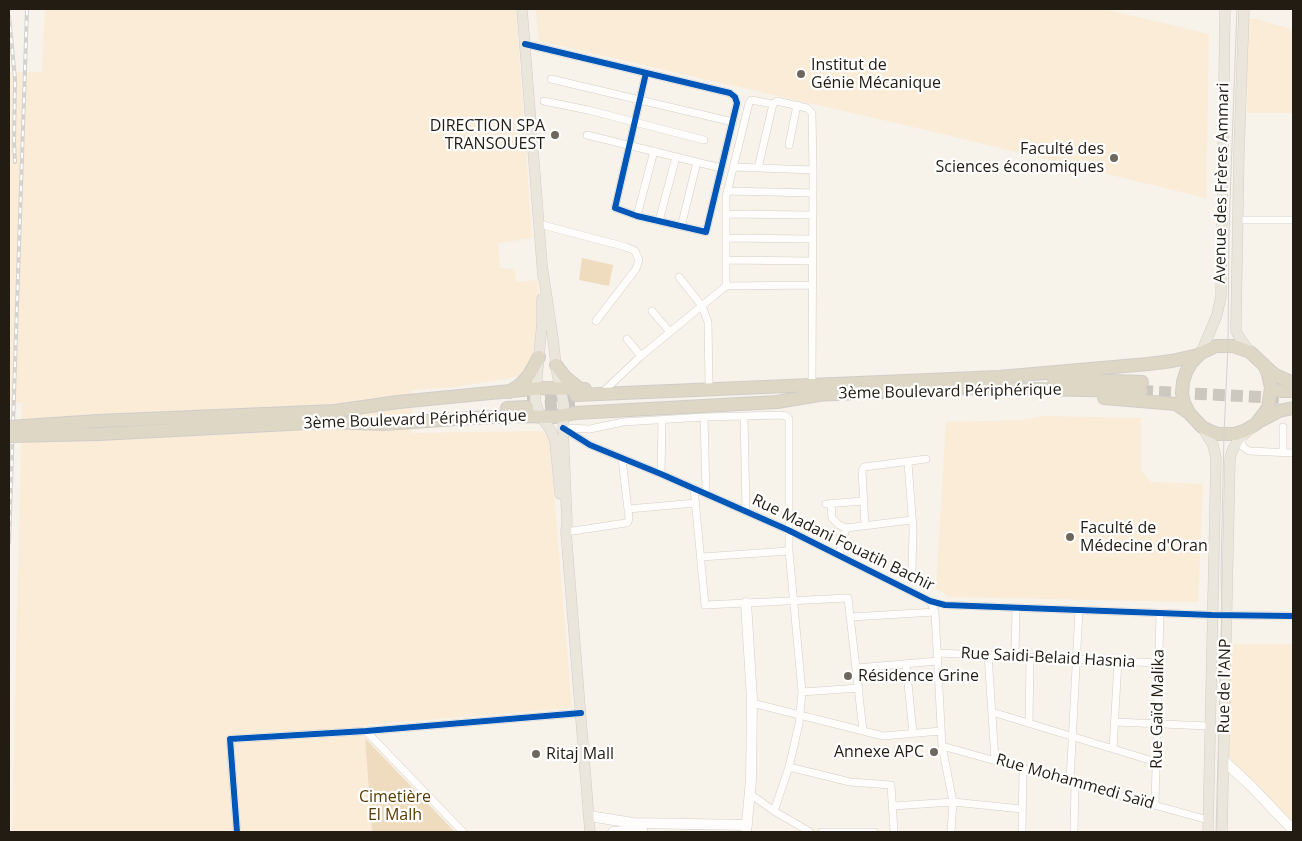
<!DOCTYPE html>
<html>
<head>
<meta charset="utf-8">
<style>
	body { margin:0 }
	#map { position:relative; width:1302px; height:841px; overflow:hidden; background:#f7f2ea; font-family:"Open Sans",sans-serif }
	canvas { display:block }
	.frame { position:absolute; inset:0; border:10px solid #221c13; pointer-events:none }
</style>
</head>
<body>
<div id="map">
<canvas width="1302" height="841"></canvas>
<div class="frame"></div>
</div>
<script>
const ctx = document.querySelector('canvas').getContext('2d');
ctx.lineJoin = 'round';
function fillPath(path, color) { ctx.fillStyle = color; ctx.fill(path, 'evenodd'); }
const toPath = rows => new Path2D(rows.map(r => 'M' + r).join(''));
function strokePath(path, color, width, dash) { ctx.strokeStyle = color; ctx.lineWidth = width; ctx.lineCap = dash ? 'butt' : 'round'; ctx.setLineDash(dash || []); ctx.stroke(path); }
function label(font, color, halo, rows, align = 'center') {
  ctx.font = font + ' "Open Sans",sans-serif'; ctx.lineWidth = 4.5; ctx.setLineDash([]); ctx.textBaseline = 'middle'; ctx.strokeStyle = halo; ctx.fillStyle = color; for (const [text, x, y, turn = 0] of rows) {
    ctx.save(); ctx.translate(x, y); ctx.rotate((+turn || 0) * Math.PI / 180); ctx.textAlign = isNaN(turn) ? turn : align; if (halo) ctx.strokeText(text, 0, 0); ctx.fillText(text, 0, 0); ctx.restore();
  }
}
fillPath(toPath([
	[45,9,516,9,532,238,498,243,500,268,515,269,516,282,537,280,539,296,535,340,532,361,521,376,455,387,412,390,412,433,541,431,549,437,572,708,364,725,372,832,12,832,22,403,9,402,9,64,10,72,42,72],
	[536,9,1104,9,1209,34,1206,198,922,129,539,41],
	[1248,19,1258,19,1293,30,1293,113,1247,113],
	[1043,416,1141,418,1141,471,1151,482,1203,484,1198,602,948,597,943,592,936,589,946,422,1023,420],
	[1233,644,1293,644,1293,824,1227,755]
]), '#faecd7');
fillPath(toPath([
	[582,258,613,265,609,286,579,280],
	[365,738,455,832,372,832]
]), '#efdcbf');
strokePath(toPath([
	[1141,391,1280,398],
	[527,398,576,395],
	[527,407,578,404]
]), '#ccc7bf', 12, [12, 6]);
const street = toPath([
	[525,44,730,93,735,97,737,103,706,232,637,216,615,208,646,73],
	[551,79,733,122],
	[544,101,588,110,704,140],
	[587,135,721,168],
	[789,145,797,105],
	[733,167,813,170],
	[758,168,773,104,777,101,807,108,812,113,813,170,812,384],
	[727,191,813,193],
	[726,214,813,215],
	[637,216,654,151],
	[1238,220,1293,220],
	[659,221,676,157],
	[539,224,626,247,635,251,639,260,636,269,596,321],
	[681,227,697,162],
	[726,238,813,239],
	[726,260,813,261],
	[679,277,702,306,708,322,709,385],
	[726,286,813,285],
	[652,311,670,332],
	[627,339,641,356],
	[606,389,641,356,726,286,726,197,749,103,751,100,773,104],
	[744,416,746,511],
	[704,417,706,493],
	[563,428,590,445,661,474,788,530,930,601,945,605,1212,615,1293,616],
	[564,428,590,429,623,422,704,417,781,415,786,416,789,419,789,551,802,692,799,724,789,767,774,811],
	[1244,434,1242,441,1242,446,1249,451,1293,453],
	[1283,453,1283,427],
	[908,463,913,529,912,570],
	[661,474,662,420],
	[694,488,705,605,848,598,863,731],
	[831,503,832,518,839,525,846,528,839,555],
	[826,504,863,501],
	[628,509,696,503],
	[865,525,862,471,864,467,926,459],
	[846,528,912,520],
	[566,532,626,523,628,522,629,518,622,459],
	[701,557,789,551],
	[930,601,935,612,942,746,953,802,951,832],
	[851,617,935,612],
	[938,653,1159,663],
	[988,655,995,760],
	[1015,656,1016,608],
	[906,664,913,733],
	[857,668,938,661],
	[802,692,859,688],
	[752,703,883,736,941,731],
	[992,712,1156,762],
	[1115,722,1209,726],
	[1029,723,1030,657],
	[366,731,463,832],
	[942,746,1208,820],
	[1113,749,1118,661],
	[789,767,850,782,891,785,894,832],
	[1070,781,1079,610],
	[749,793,774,811,810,832],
	[1155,805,1160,613],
	[893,806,953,802,1022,809],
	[237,832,230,739,366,731,581,713],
	[822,832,874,832],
	[1022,832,1023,768],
	[1074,832,1075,783]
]);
const secondary = toPath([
	[1224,761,1251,786,1293,830],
	[589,816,633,823,747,825],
	[613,832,642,830],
	[746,832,751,781,752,699,746,603]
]);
const primary = toPath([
	[522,9,543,277],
	[1244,9,1239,152,1236,322,1236,331,1239,337,1250,352],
	[543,271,553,339,557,373,564,405,563,428,567,522,566,532,590,832],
	[542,299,542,323,535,400,539,413,551,431,555,441,560,494],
	[1201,353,1217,315,1221,296,1225,9],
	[1202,427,1213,445,1216,458,1208,832],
	[1222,832,1230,459,1232,451,1238,440,1249,430]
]);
const highway = toPath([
	[556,365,565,377,580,389],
	[1266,367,1275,375,1293,383],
	[1054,379,1142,382],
	[1280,391,1293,391],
	[509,392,521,384,529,375,539,357],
	[576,395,999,377,1148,364,1172,361,1198,355],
	[813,395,971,388,1141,391],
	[1104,398,1176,404,1189,413,1202,427,1210,431,1218,434,1235,434,1244,431,1256,424,1268,408,1271,388,1268,374,1264,365,1250,352,1233,346,1216,346,1201,353,1191,363,1186,372,1183,382,1182,393,1184,403,1189,413],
	[507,408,527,407],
	[328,412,398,402,542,388,585,389],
	[98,421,336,411],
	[1260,421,1279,411,1293,408],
	[99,434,327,422,384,424,470,418,519,416,554,417,575,413,777,402,819,395]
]);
strokePath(street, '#d4cec6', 8);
strokePath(secondary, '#d4cec6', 11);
strokePath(primary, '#d0cdc9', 11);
strokePath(highway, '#d0cdc9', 14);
strokePath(street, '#fefdfc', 7);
strokePath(secondary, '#fefdfc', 10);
strokePath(primary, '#ebe6dc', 10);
strokePath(highway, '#dfd7c5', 12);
strokePath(toPath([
	[1216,832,1222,615,1221,571,1224,434,1228,345,1229,228,1237,9]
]), '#d4d3d0', 1);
const rail = toPath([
	[9,16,15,79,14,143,15,162],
	[9,543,27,9]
]);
strokePath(rail, '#d4d3d0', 4);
strokePath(rail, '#fff', 2, [5.5]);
const highwayBridge = toPath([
	[9,427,98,421],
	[9,436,99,434]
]);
strokePath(highwayBridge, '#d0cdc9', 14, []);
strokePath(highwayBridge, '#dfd7c5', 12);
strokePath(toPath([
	[525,44,730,93,735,97,737,103,706,232,637,216,615,208,646,73],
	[563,428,590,445,661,474,788,530,930,601,945,605,1212,615,1293,616],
	[237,832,230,739,366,731,581,713]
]), '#0057b8', 6);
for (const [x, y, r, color] of [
	[801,74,5,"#6d675e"],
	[555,135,5,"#6d675e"],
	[1114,158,5,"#6d675e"],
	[1070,537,5,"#6d675e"],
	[848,676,5,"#6d675e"],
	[934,752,5,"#6d675e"],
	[536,754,5,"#6d675e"]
]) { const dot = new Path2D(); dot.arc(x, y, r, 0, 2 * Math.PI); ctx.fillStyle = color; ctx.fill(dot); strokePath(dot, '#fff', 2); }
label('16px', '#221c13', '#fff', [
	["Institut de",811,65],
	["Génie Mécanique",811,83],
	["DIRECTION SPA",545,126,"right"],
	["TRANSOUEST",545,144,"right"],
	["Faculté des",1104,149,"right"],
	["Sciences économiques",1104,167,"right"],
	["Faculté de",1080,528],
	["Médecine d'Oran",1080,546],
	["Résidence Grine",858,676],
	["Annexe APC",924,752,"right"],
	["Ritaj Mall",546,754]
], 'left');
label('16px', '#221c13', '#fff', [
	["Avenue des Frères Ammari",1222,183,-89],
	["3ème Boulevard Périphérique",950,392,-1],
	["3ème Boulevard Périphérique",415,420,-2],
	["Rue Madani Fouatih Bachir",843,543,26],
	["Rue Saidi-Belaid Hasnia",1048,658,3],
	["Rue de l'ANP",1225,686,-89],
	["Rue Gaïd Malika",1158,709,-89],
	["Rue Mohammedi Saïd",1075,782,16]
]);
label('16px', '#583b02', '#fff', [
	["Cimetière",395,797],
	["El Malh",395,815]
]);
</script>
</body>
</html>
